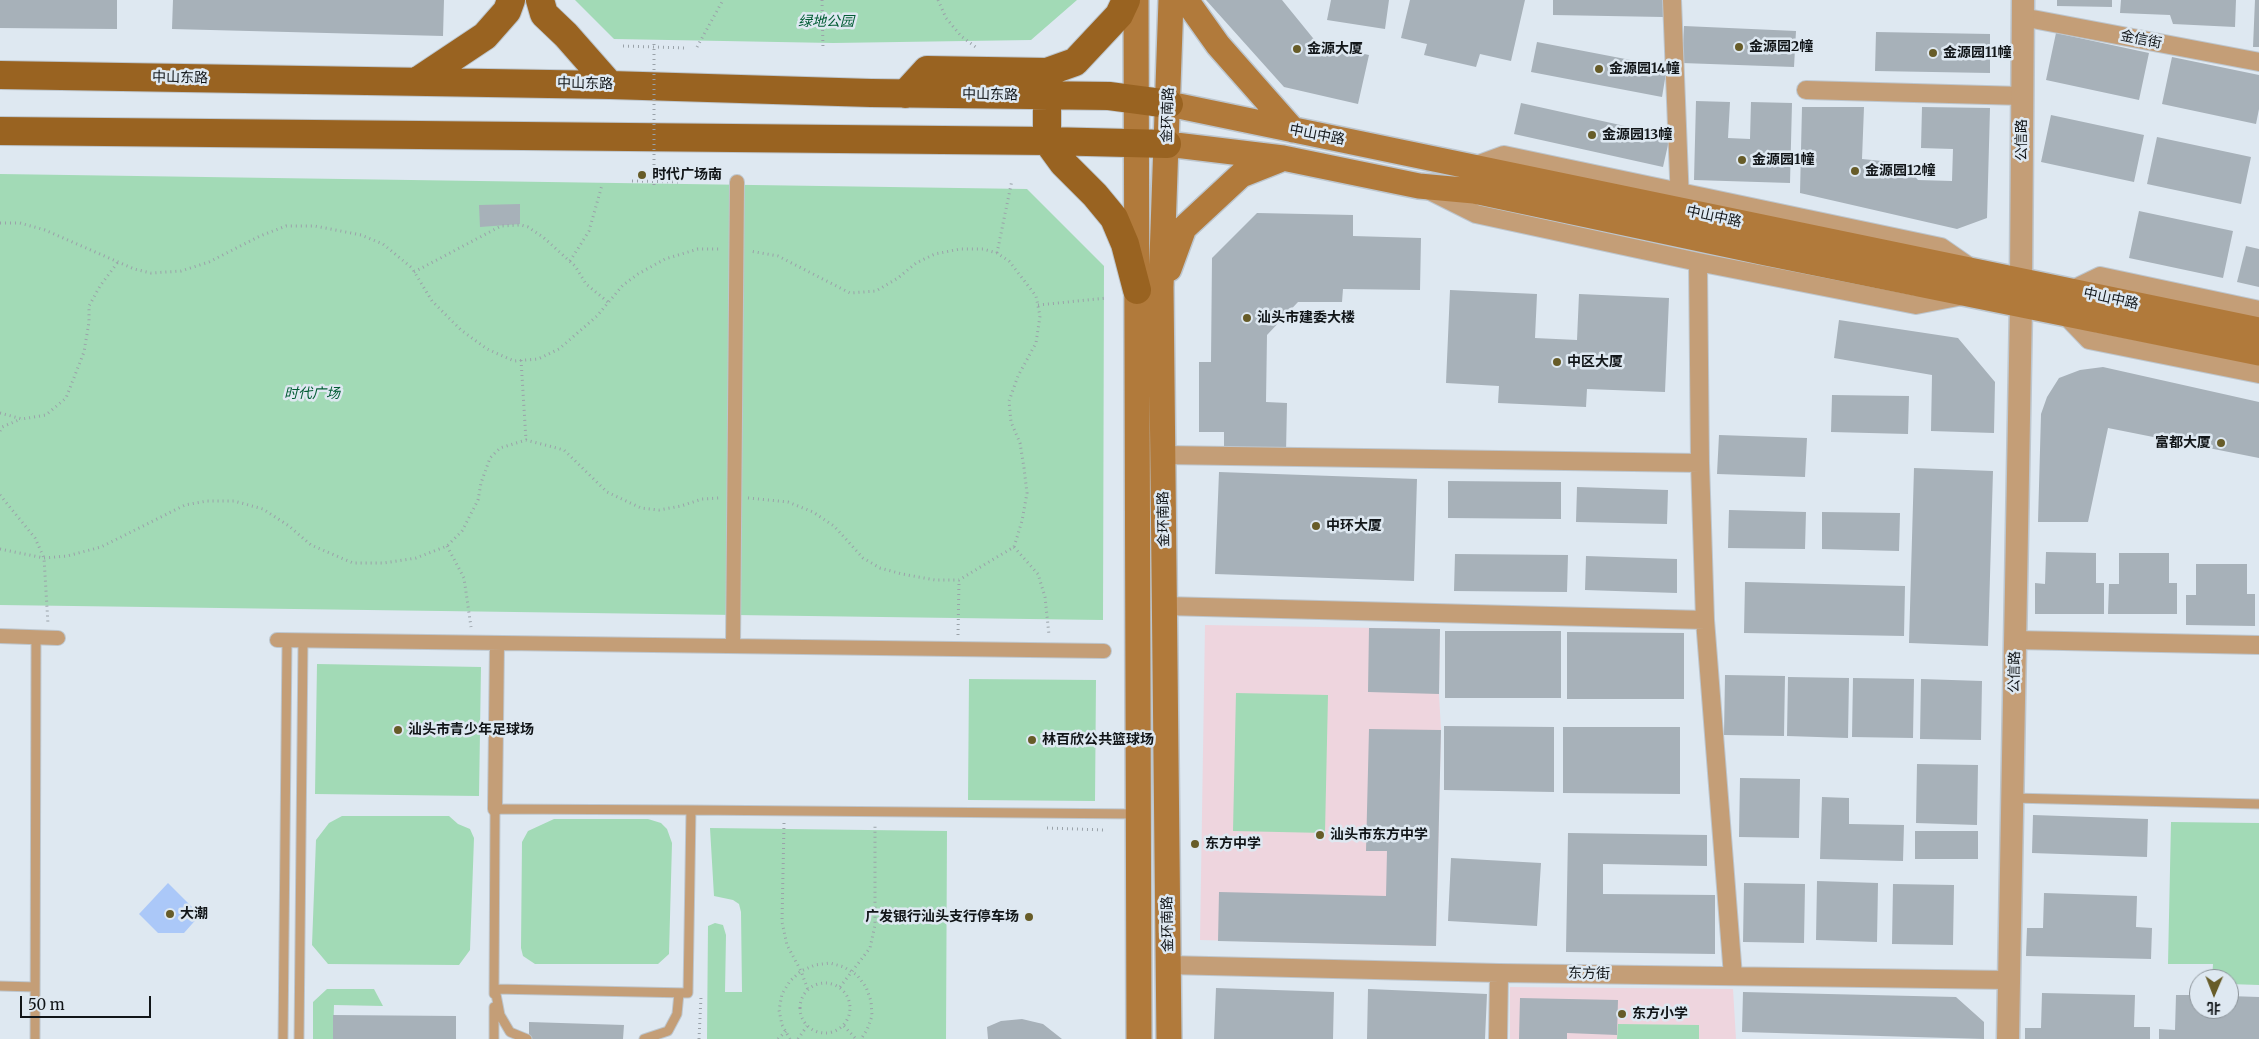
<!DOCTYPE html>
<html>
<head>
<meta charset="utf-8">
<style>
	body { margin:0 }
	#map { position:relative; width:2259px; height:1039px; overflow:hidden; background:#dee8f1; font-family:Merriweather,"Noto Sans SC",serif }
	canvas { display:block }
	.north { position:absolute; left:2189px; top:969px; width:50px; height:50px; box-sizing:border-box; background:#dee8f1; border:1px solid #8c949a; border-radius:50%; rotate:181deg; font-size:14px; font-weight:700; line-height:20px; text-align:center; color:#111518 }
	.north::after { content:''; display:block; margin:auto; width:18px; height:22px; background:#675c28; clip-path:polygon(50% 0,100% 100%,50% 72%,0 100%) }
	.scale { position:absolute; left:20px; top:996px; width:131px; height:22px; box-sizing:border-box; border:2px solid #111518; border-top:0; padding-left:6px; font-size:15px; line-height:18px; white-space:nowrap; color:#111518; -webkit-text-stroke:4px #dee8f1; paint-order:stroke }
</style>
</head>
<body>
<div id="map">
<canvas width="2259" height="1039"></canvas>
<div class="north">北</div>
<div class="scale">50 m</div>
</div>
<script>
const ctx = document.querySelector('canvas').getContext('2d');
ctx.lineJoin = 'round';
function fillPath(path, color) { ctx.fillStyle = color; ctx.fill(path, 'evenodd'); }
const toPath = rows => new Path2D(rows.map(r => 'M' + r).join(''));
function strokePath(path, color, width, dash) { ctx.strokeStyle = color; ctx.lineWidth = width; ctx.lineCap = dash ? 'butt' : 'round'; ctx.setLineDash(dash || []); ctx.stroke(path); }
function label(font, color, halo, rows, align = 'center') {
  ctx.font = font + ' Merriweather,"Noto Sans SC",serif'; ctx.lineWidth = 5; ctx.setLineDash([]); ctx.textBaseline = 'middle'; ctx.strokeStyle = halo; ctx.fillStyle = color; for (const [text, x, y, turn = 0] of rows) {
    ctx.save(); ctx.translate(x, y); ctx.rotate((+turn || 0) * Math.PI / 180); ctx.textAlign = isNaN(turn) ? turn : align; if (halo) ctx.strokeText(text, 0, 0); ctx.fillText(text, 0, 0); ctx.restore();
  }
}
fillPath(toPath([
	[1205,625,1440,629,1439,694,1441,730,1436,946,1200,940],
	[1510,987,1733,989,1736,1039,1510,1039]
]), '#eed5de');
fillPath(toPath([
	[575,0,1077,0,1031,40,833,43,614,39],
	[0,174,1027,189,1104,266,1103,620,0,605],
	[317,664,481,667,479,796,315,794],
	[969,679,1096,680,1095,801,968,800],
	[1236,693,1328,695,1325,833,1233,831],
	[342,816,449,816,458,824,470,829,474,838,470,950,459,965,328,964,312,945,316,840,329,823],
	[554,819,648,819,661,823,667,829,672,843,669,954,658,964,535,964,523,956,521,948,522,842,528,831],
	[2171,822,2259,823,2259,985,2229,984,2229,979,2212,979,2213,964,2168,964],
	[710,828,947,831,946,1039,707,1039,708,926,715,923,723,925,726,935,725,992,742,992,741,912,739,904,733,900,714,896],
	[327,989,374,989,383,1006,334,1005,333,1039,313,1039,313,1002],
	[1618,1024,1699,1025,1699,1039,1617,1039]
]), '#a2dab6');
fillPath(toPath([
	[168,883,200,915,184,933,158,933,139,914]
]), '#abc8f8');
fillPath(toPath([
	[0,0,117,0,117,29,0,28],
	[173,0,444,0,443,36,172,29],
	[1206,0,1282,0,1317,43,1369,55,1358,104,1284,87],
	[1331,0,1389,0,1385,29,1327,20],
	[1410,0,1525,0,1511,61,1480,54,1476,67,1424,55,1427,44,1401,38],
	[1553,0,1664,0,1663,17,1553,15],
	[2057,0,2112,0,2112,7,2057,6],
	[2121,0,2236,0,2235,27,2173,24,2170,15,2120,13],
	[2255,0,2259,0,2259,47,2253,47],
	[1684,26,1796,31,1794,67,1682,63],
	[1876,32,1990,34,1990,73,1875,71],
	[2056,33,2149,53,2139,100,2046,80],
	[1537,42,1667,67,1662,97,1531,72],
	[2172,57,2259,75,2259,109,2256,124,2162,104],
	[1696,101,1730,102,1728,138,1750,139,1751,102,1792,103,1790,183,1694,180],
	[1521,103,1670,136,1663,167,1514,134],
	[1802,107,1864,107,1862,159,1903,163,1918,180,1952,181,1953,149,1921,148,1922,107,1990,108,1987,218,1957,229,1800,193],
	[2051,115,2144,135,2134,182,2041,162],
	[2157,137,2251,157,2241,204,2147,184],
	[520,204,520,224,480,227,479,205],
	[2139,211,2233,231,2223,278,2129,258],
	[1257,213,1353,215,1353,236,1421,238,1420,290,1343,289,1342,302,1298,302,1267,335,1266,402,1287,403,1286,453,1224,453,1224,432,1199,432,1199,362,1211,362,1212,258],
	[2246,246,2259,249,2259,287,2237,282],
	[1450,290,1537,294,1535,338,1577,340,1579,294,1669,298,1665,392,1587,389,1586,407,1498,403,1499,386,1446,383],
	[1839,320,1958,338,1995,382,1994,433,1931,431,1932,375,1834,358],
	[2103,367,2259,402,2259,458,2108,428,2088,522,2038,522,2041,414,2047,397,2059,378,2080,370],
	[1832,395,1909,396,1908,434,1831,432],
	[1719,435,1807,438,1805,477,1717,474],
	[1914,468,1993,471,1988,646,1909,643],
	[1219,472,1417,479,1414,581,1215,574],
	[1448,481,1561,482,1561,519,1448,518],
	[1577,487,1668,490,1667,524,1576,522],
	[1729,510,1806,512,1805,549,1728,548],
	[1822,512,1900,513,1899,551,1822,549],
	[2046,552,2096,553,2096,583,2104,583,2104,614,2035,614,2035,583,2045,584],
	[2119,553,2169,553,2169,583,2177,583,2177,614,2108,614,2109,584,2119,584],
	[1455,554,1568,555,1567,592,1454,591],
	[1586,556,1677,559,1677,593,1585,590],
	[2196,564,2247,564,2247,594,2255,594,2255,626,2186,625,2186,595,2196,595],
	[1745,582,1905,586,1904,636,1744,633],
	[1369,628,1440,629,1439,694,1368,692],
	[1445,631,1561,631,1561,698,1445,698],
	[1567,632,1684,633,1684,699,1567,699],
	[1725,675,1785,676,1784,736,1724,735],
	[1788,677,1849,678,1848,738,1787,736],
	[1853,678,1914,679,1913,738,1852,737],
	[1921,679,1982,681,1981,740,1920,739],
	[1444,726,1554,727,1554,792,1444,790],
	[1563,727,1680,727,1680,794,1563,793],
	[1369,729,1441,730,1436,946,1218,941,1219,892,1386,896,1387,851,1366,851],
	[1917,764,1978,765,1977,825,1916,823],
	[1740,778,1800,779,1799,838,1739,837],
	[1822,797,1849,798,1849,824,1904,825,1903,861,1820,859],
	[2033,815,2148,819,2147,857,2032,853],
	[1915,831,1978,831,1978,859,1915,859],
	[1568,833,1707,835,1707,866,1603,864,1603,894,1715,895,1715,954,1566,952],
	[1451,858,1541,863,1537,926,1448,921],
	[1817,881,1878,883,1877,942,1816,940],
	[1744,883,1805,884,1804,943,1743,942],
	[1893,884,1954,885,1953,945,1892,944],
	[2044,893,2137,896,2136,927,2152,928,2151,959,2026,956,2027,928,2043,928],
	[1216,988,1334,992,1333,1039,1214,1039],
	[1368,989,1487,994,1485,1039,1367,1039],
	[1743,992,1956,997,1984,1022,1984,1039,1742,1032],
	[2042,993,2135,995,2134,1027,2150,1027,2150,1039,2025,1039,2025,1028,2041,1028],
	[2176,995,2199,995,2199,1009,2229,1009,2229,996,2259,997,2259,1039,2159,1039,2159,1029,2175,1030],
	[1520,998,1618,1000,1617,1035,1567,1033,1567,1039,1519,1039],
	[333,1015,456,1016,456,1039,333,1039],
	[1022,1019,1043,1024,1062,1039,988,1039,987,1027,1001,1021],
	[529,1022,624,1025,623,1039,529,1039]
]), '#a7b1b9');
const service = toPath([
	[2012,798,2259,804],
	[0,986,35,987],
	[494,994,495,809,691,810],
	[35,1039,36,637],
	[283,1039,287,640],
	[299,1039,303,641],
	[494,1039,494,1007],
	[527,1039,510,1032,500,1015,495,989,688,993,691,810,1138,814],
	[644,1039,668,1031,677,1014,679,993]
]);
const pedestrian = toPath([
	[0,636,58,638],
	[277,640,1104,651],
	[733,646,737,182],
	[495,809,497,643]
]);
const minor = toPath([
	[1672,0,1680,202],
	[2022,17,2259,62],
	[1806,90,2022,96],
	[1474,166,1504,155,1941,247,1967,265],
	[1430,191,1476,214,1698,262,1916,305,1963,296],
	[2069,291,2100,276,2259,310],
	[2064,314,2089,340,2259,374],
	[1163,455,1700,463],
	[1165,606,1705,620,1700,463,1698,262],
	[1705,620,1733,976],
	[2015,640,2259,645],
	[1168,965,1499,973,2009,980],
	[1498,1039,1499,973]
]);
const tertiary = toPath([
	[2021,281,2023,0],
	[2008,1039,2021,305]
]);
const secondary = toPath([
	[1136,0,1139,1039],
	[1186,0,1218,45,1293,130],
	[1169,104,2259,330],
	[1167,144,1283,158,1419,186,1474,191,1766,253,2259,353],
	[1169,269,1184,228,1241,175,1279,160],
	[1169,1039,1161,287,1171,0]
]);
const primary = toPath([
	[540,0,544,14,566,35,610,85],
	[0,75,610,85,871,93,1109,96,1169,104],
	[416,82,485,36,507,11,511,0],
	[905,94,927,70,1047,72,1075,62,1119,15,1126,0],
	[1047,95,1047,141,1063,163,1095,195,1114,218,1125,244,1137,290],
	[0,131,1047,141,1167,144]
]);
strokePath(service, '#bdc6ce', 11);
strokePath(pedestrian, '#bdc6ce', 16);
strokePath(minor, '#bdc6ce', 20);
strokePath(tertiary, '#bdc6ce', 25);
strokePath(secondary, '#bdc6ce', 28);
strokePath(primary, '#bdc6ce', 30);
strokePath(toPath([
	[822,0,823,49],
	[938,0,946,18,961,36,977,48],
	[623,46,686,48],
	[697,47,723,0],
	[632,181,681,182],
	[0,223,20,223,45,230,134,269,151,273,181,271,209,262,260,236,286,226,315,226,361,235,383,244,412,268,432,301,461,330,487,349,514,361,538,359,559,349,597,316,623,285,638,274,665,259,698,249,721,249],
	[997,253,1012,180],
	[570,261,589,231,602,185],
	[414,272,501,226,521,225,528,227,543,237,575,266,586,284,608,302],
	[1038,305,1107,298],
	[521,360,526,440],
	[0,413,22,419,46,415,66,398,84,352,89,322,89,306,100,286,118,262],
	[0,431,2,427,21,419],
	[0,495,35,538,44,558,48,624],
	[748,498,788,502,813,512,834,526,863,558,880,568,902,574,935,580,959,580,992,560,1014,547,1022,521,1027,493,1024,468,1020,443,1011,422,1009,401,1018,376,1036,343,1040,316,1036,296,1009,261,997,253,983,249,960,249,935,254,916,263,898,278,876,291,850,293,778,256,750,251],
	[447,546,464,578,471,627],
	[1014,547,1038,574,1045,597,1049,635],
	[0,549,44,558,67,556,101,547,185,505,207,501,234,501,263,509,289,526,311,545,353,563,384,563,416,558,447,546,462,531,478,500,481,483,490,458,500,448,526,440,564,450,607,492,641,508,659,510,681,506,702,499,719,498],
	[958,635,959,580],
	[784,823,782,922,787,945,801,971,808,990],
	[1047,828,1105,830],
	'800 1008a25 25 0 1 1 50 0a25 25 0 1 1-50 0Z',
	[840,987,870,948,875,925,875,823],
	[844,1026,856,1039],
	[699,1039,701,997],
	[778,1039,786,1031],
	[790,1039,782,1025,779,1010,782,994,790,981,801,971,815,965,830,963,844,967,857,975,866,987,871,1001,872,1016,867,1030,861,1039],
	[798,1039,807,1026]
]), '#9aa2a9', 3, [1, 4]);
strokePath(service, '#c49e77', 9);
strokePath(pedestrian, '#c49e77', 14);
strokePath(minor, '#c49e77', 18);
strokePath(tertiary, '#c49e77', 22);
strokePath(secondary, '#b17a3b', 25);
strokePath(primary, '#996321', 28);
strokePath(toPath([
	[654,185,654,42]
]), '#9aa2a9', 3, [1, 4]);
for (const [x, y, r, color] of [
	[1739,47,5,"#675c28"],
	[1297,49,5,"#675c28"],
	[1933,53,5,"#675c28"],
	[1599,69,5,"#675c28"],
	[1592,135,5,"#675c28"],
	[1742,160,5,"#675c28"],
	[1855,171,5,"#675c28"],
	[642,175,5,"#675c28"],
	[1247,318,5,"#675c28"],
	[1557,362,5,"#675c28"],
	[2221,443,5,"#675c28"],
	[1316,526,5,"#675c28"],
	[398,730,5,"#675c28"],
	[1032,740,5,"#675c28"],
	[1320,835,5,"#675c28"],
	[1195,844,5,"#675c28"],
	[170,914,5,"#675c28"],
	[1029,917,5,"#675c28"],
	[1622,1014,5,"#675c28"]
]) { const dot = new Path2D(); dot.arc(x, y, r, 0, 2 * Math.PI); ctx.fillStyle = color; ctx.fill(dot); strokePath(dot, '#dee8f1', 2); }
label('italic 14px', '#035c35', '#dee8f1', [
	["绿地公园",826,22],
	["时代广场",312,394]
]);
label('14px', '#111518', '#dee8f1', [
	["金信街",2141,40,11],
	["中山东路",180,78,1],
	["中山东路",585,84,1],
	["中山东路",990,95,1],
	["金环南路",1168,115,-88],
	["中山中路",1317,135,11],
	["公信路",2022,140,-90],
	["中山中路",1714,217,12],
	["中山中路",2111,299,12],
	["金环南路",1164,519,-91],
	["公信路",2015,672,-89],
	["金环南路",1168,924,-91],
	["东方街",1589,974,1]
]);
label('bold 14px', '#111518', '#dee8f1', [
	["金源园2幢",1749,47],
	["金源大厦",1307,49],
	["金源园11幢",1943,53],
	["金源园14幢",1609,69],
	["金源园13幢",1602,135],
	["金源园1幢",1752,160],
	["金源园12幢",1865,171],
	["时代广场南",652,175],
	["汕头市建委大楼",1257,318],
	["中区大厦",1567,362],
	["富都大厦",2211,443,"right"],
	["中环大厦",1326,526],
	["汕头市青少年足球场",408,730],
	["林百欣公共篮球场",1042,740],
	["汕头市东方中学",1330,835],
	["东方中学",1205,844],
	["大潮",180,914],
	["广发银行汕头支行停车场",1019,917,"right"],
	["东方小学",1632,1014]
], 'left');
</script>
</body>
</html>
